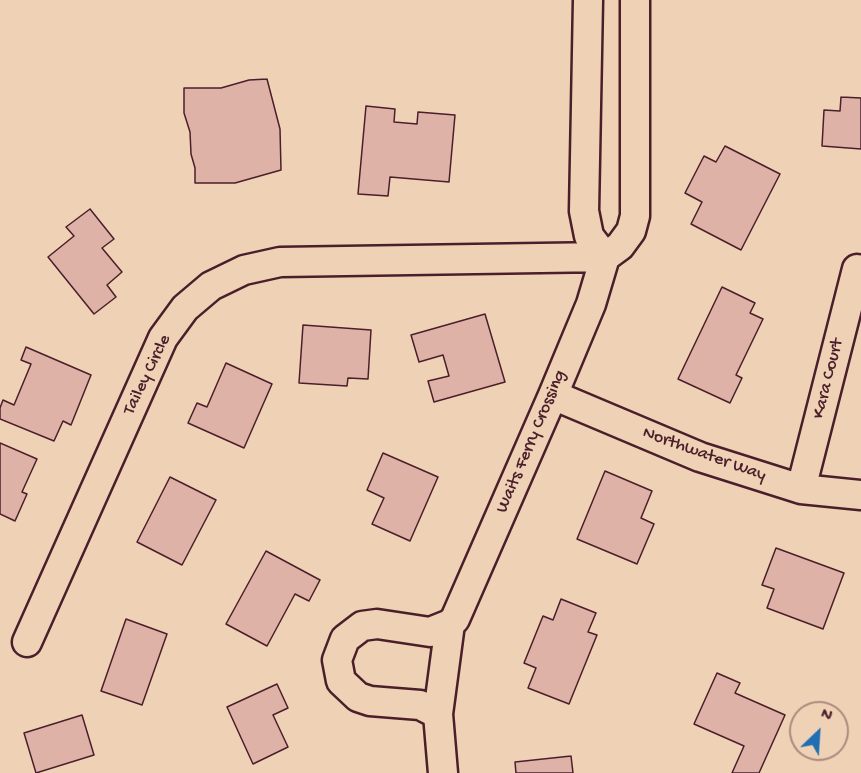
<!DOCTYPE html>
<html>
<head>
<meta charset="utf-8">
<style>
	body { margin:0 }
	#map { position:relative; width:861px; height:773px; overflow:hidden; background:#efd2b5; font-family:"Gochi Hand",sans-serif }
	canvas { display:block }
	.north { position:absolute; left:789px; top:701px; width:60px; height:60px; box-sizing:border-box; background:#efd2b5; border:2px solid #ad8a7e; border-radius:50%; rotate:25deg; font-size:16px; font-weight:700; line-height:24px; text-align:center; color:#4a1f2b }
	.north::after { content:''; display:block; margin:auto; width:21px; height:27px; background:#1f6fb2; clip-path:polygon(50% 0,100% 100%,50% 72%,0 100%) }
</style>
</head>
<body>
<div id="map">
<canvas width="861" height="773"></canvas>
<div class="north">N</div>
</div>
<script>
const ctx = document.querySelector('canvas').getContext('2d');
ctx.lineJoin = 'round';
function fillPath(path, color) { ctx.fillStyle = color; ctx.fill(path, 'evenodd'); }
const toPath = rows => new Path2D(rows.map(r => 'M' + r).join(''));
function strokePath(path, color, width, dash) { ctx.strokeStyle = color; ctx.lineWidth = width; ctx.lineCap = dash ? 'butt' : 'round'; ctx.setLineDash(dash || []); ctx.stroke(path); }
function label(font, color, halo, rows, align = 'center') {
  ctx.font = font + ' "Gochi Hand",sans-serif'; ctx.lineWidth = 4.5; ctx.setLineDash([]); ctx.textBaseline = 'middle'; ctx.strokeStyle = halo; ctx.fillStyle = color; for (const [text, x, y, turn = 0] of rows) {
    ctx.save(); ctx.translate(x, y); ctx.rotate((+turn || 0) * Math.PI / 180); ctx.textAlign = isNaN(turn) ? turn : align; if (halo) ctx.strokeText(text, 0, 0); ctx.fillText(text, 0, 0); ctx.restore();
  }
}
const building = toPath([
	[267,79,280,129,281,170,235,183,195,183,195,168,191,154,190,132,184,113,184,88,221,88,249,80,267,79],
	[841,97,861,98,861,149,822,146,824,110,840,111,841,97],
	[366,106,395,109,394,122,417,124,418,112,455,115,449,182,390,177,388,196,358,194,366,106],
	[725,146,780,174,741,250,691,224,702,202,685,193,704,156,716,162,725,146],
	[90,209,114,239,102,248,122,272,107,285,116,297,94,314,48,257,74,236,66,227,90,209],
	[722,287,755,303,750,313,763,319,736,375,742,378,730,403,678,379,722,287],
	[485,314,505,382,434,402,428,381,449,376,443,355,419,362,411,335,485,314],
	[303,325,371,330,368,379,348,378,347,386,299,383,303,325],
	[26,347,91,375,71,425,63,421,54,441,0,419,0,408,3,400,14,405,31,364,21,360,26,347],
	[226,363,272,384,244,448,188,423,197,403,207,407,226,363],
	[0,443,37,459,22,492,27,494,15,521,0,514,0,443],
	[383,453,438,477,410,541,372,524,384,498,367,490,383,453],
	[605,471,652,491,641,518,654,524,637,564,577,539,605,471],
	[170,477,216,500,182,565,137,542,170,477],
	[776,548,844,573,823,629,767,608,774,589,762,585,776,548],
	[266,551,320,580,309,601,295,594,267,646,226,624,266,551],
	[561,599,596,613,588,632,597,635,569,704,528,688,536,668,524,663,543,616,553,620,561,599],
	[126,619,167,634,142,705,101,691,126,619],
	[717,673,740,683,735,693,785,715,759,773,732,773,744,746,694,724,717,673],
	[277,684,288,708,273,715,288,747,253,764,227,707,277,684],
	[82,715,94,755,36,773,24,733,82,715],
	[571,756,573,773,516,773,515,762,571,756]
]);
fillPath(building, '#dfb2a7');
strokePath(building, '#4a1f2b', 1.5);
const street = toPath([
	[588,0,584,211,589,236,605,257],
	[553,395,700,457,801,489,861,495],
	[801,489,857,269],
	[27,642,163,338,185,308,211,286,244,270,280,262,605,257],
	[438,714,420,705,370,701,358,697,341,681,337,660,345,639,362,626,377,624,430,632,450,624],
	[443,773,438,714,450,624,455,619,553,395,591,304,605,257,620,246,631,231,635,216,635,0]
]);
strokePath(street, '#4a1f2b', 33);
strokePath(street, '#efd2b5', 28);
label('18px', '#4a1f2b', '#efd2b5', [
	["Tailey Circle",148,375,-64],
	["Kara Court",829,379,-76],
	["Waits Ferry Crossing",532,442,-67],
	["Northwater Way",704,455,20]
]);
</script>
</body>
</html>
